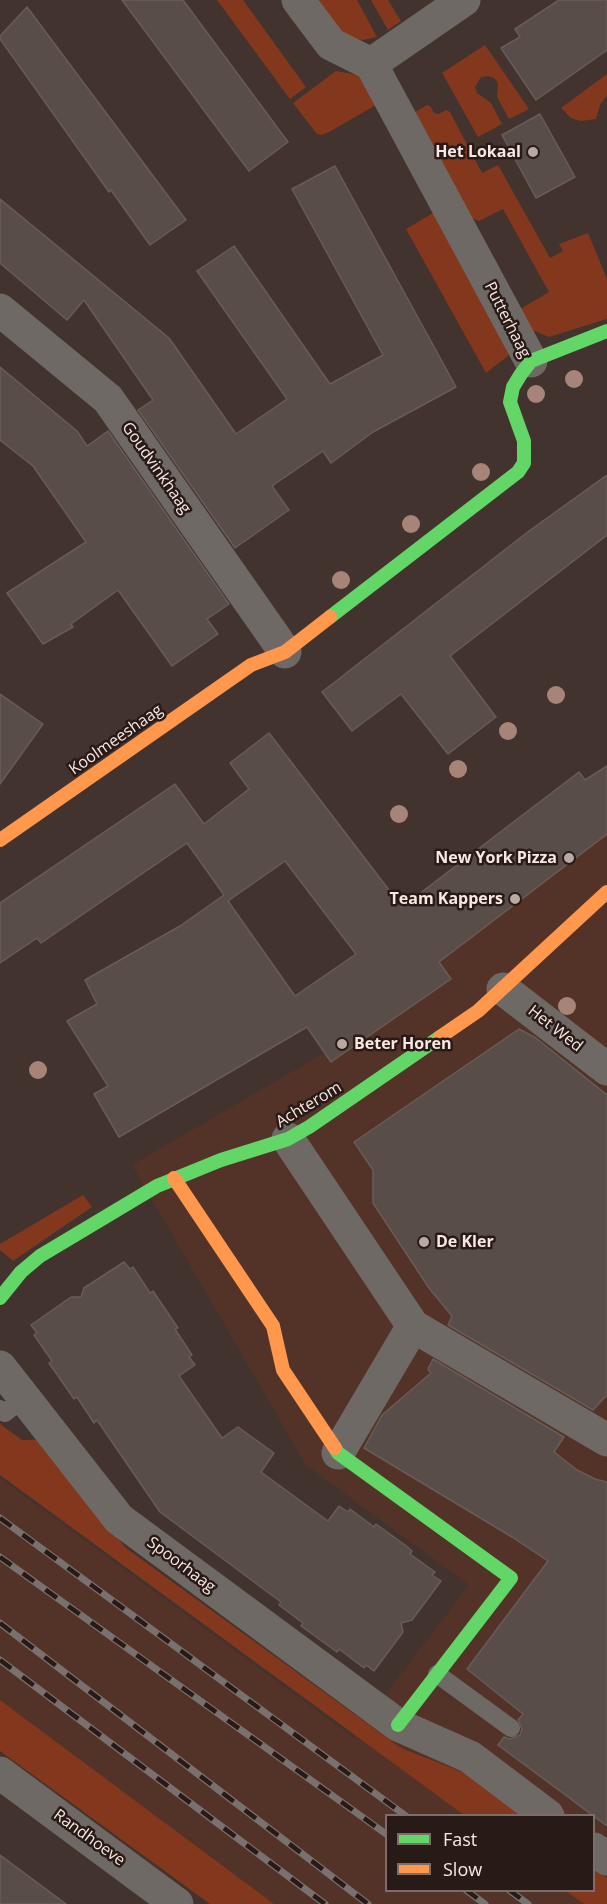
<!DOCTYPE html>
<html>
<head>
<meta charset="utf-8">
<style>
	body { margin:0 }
	#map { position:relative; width:607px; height:1904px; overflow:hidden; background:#43332e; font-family:"Open Sans",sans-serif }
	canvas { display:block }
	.legend { position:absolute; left:385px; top:1814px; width:210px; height:78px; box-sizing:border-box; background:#281b17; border:2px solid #7c6d68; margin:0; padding:8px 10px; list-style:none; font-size:18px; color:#fae7e1 }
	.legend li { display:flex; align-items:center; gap:12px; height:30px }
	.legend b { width:30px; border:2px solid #7c6d68 }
</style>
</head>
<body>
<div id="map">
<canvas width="607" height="1904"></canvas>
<ul class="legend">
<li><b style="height:8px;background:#63d668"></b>Fast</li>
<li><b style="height:8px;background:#ff974d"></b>Slow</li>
</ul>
</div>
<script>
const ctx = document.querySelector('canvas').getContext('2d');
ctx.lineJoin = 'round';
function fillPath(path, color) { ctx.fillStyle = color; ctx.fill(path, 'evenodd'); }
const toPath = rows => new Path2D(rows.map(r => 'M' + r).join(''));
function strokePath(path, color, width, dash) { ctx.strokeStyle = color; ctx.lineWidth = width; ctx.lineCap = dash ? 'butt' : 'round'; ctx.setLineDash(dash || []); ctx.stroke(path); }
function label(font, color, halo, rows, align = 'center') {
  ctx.font = font + ' "Open Sans",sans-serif'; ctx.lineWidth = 5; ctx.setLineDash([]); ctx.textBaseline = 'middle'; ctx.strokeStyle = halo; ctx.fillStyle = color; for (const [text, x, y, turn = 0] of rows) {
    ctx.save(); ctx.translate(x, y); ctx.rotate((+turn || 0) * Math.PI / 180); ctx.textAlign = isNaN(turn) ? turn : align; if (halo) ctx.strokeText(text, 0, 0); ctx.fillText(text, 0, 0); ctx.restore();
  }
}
fillPath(toPath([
	[607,796,607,1904,274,1904,0,1700,0,1478,353,1737,469,1585,306,1465,132,1165,329,1050],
	[386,1816,594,1816,594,1890,386,1890]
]), '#533328');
fillPath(toPath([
	[217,0,243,0,306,87,290,99],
	[318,0,357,0,377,37,363,40,350,38,341,32],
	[371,0,388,0,401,21,388,30],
	[485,45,529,109,509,119,497,97,498,83,494,78,488,76,481,77,475,87,477,93,491,103,502,124,478,137,442,73],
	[336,71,358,75,376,105,329,132,322,135,317,134,293,103],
	[607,74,607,95,600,105,596,119,581,121,571,118,561,108],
	[427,105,430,106,434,113,439,114,446,110,450,112,482,173,498,165,550,258,563,251,559,244,588,233,607,279,607,319,549,337,530,329,517,311,549,292,503,209,479,221,472,218,415,112],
	[433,213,436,215,509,350,508,356,486,373,406,229],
	[83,1195,92,1207,13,1261,0,1250,0,1244],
	[0,1424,22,1440,37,1440,126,1548,401,1748,467,1774,524,1815,464,1815,0,1475],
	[0,1700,274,1904,210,1904,0,1751],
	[594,1868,607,1878,607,1904,584,1904,566,1891,594,1890]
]), '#83371c');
const building = toPath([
	[122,0,183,0,288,142,249,171,122,0],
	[559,0,607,0,607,50,536,100,501,48,520,37,515,29,559,0],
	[27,7,186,220,150,245,111,190,109,192,0,39,0,36,27,7],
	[540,114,575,177,536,198,502,135,540,114],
	[335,166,456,387,373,432,331,463,323,451,272,486,289,510,235,548,138,410,153,400,84,300,67,320,0,263,0,199,169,338,236,434,287,399,197,271,234,246,330,384,383,355,292,189,335,166],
	[0,367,77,431,87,446,108,431,229,604,207,619,218,634,172,666,118,590,71,624,73,627,43,644,7,593,86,542,33,466,0,440,0,367],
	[607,475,607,535,450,656,496,717,448,754,401,694,352,731,322,692,529,531,607,475],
	[0,694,43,724,0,784,0,694],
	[269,733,402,907,579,772,585,780,607,766,607,834,439,962,451,979,331,1062,307,1027,119,1137,94,1094,108,1086,67,1021,97,1004,85,980,180,926,224,895,187,843,41,943,37,938,0,963,0,903,175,784,204,824,249,789,230,763,269,733],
	[285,861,356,954,295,996,228,901,285,861],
	[519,1029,536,1038,607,1095,607,1395,593,1410,448,1325,452,1316,429,1288,373,1203,373,1170,354,1142,519,1029],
	[124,1262,130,1269,133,1267,150,1293,153,1291,178,1328,175,1329,192,1355,189,1357,195,1365,179,1376,222,1438,238,1427,274,1453,261,1472,328,1521,339,1506,348,1512,350,1509,374,1527,376,1524,405,1545,412,1551,410,1554,435,1572,432,1575,441,1581,412,1620,401,1623,403,1632,374,1671,366,1665,364,1668,339,1649,337,1652,301,1626,303,1623,279,1605,281,1602,160,1512,97,1420,94,1423,77,1397,74,1399,49,1363,52,1361,34,1335,37,1333,31,1325,71,1297,81,1297,84,1288,124,1262],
	[433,1359,564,1437,554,1452,577,1470,595,1479,607,1482,607,1826,498,1745,504,1737,510,1739,520,1735,522,1729,518,1720,523,1714,467,1669,548,1561,512,1537,364,1448,382,1415,431,1373,428,1369,433,1359],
	[0,1855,66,1904,0,1904,0,1855]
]);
fillPath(building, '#594d49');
strokePath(building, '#695c57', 1.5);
strokePath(toPath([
	[0,1409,5,1413,24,1398],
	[437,1674,511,1728]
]), '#6f6966', 18);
strokePath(toPath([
	[298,0,331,44,371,64,531,361],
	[371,64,464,0],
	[0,310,108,399,285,652],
	[503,989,607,1069],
	[288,1139,413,1326,607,1440],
	[0,1367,119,1519,398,1725,470,1757,548,1816],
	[338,1453,413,1326],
	[0,1773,177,1904],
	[594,1849,607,1859]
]), '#6f6966', 33);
strokePath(toPath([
	[330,617,518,472,524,463,524,441,510,402,513,387,521,374,531,361,607,331],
	[0,1298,21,1272,40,1256,157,1186,221,1160,288,1139,309,1127,440,1037],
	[335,1448,338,1453,511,1578,398,1725]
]), '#63d668', 14);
strokePath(toPath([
	[0,840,251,665,285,652,330,617],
	[440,1037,478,1011,607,892],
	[174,1178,273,1326,283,1370,335,1448]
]), '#ff974d', 14);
const rail = toPath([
	[0,1518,406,1816],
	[0,1557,386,1834],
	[0,1623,368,1904],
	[0,1660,325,1904],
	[466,1890,485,1904],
	[509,1890,528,1904]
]);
strokePath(rail, '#79716f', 7);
strokePath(rail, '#281b17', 4.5, [14]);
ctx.fillStyle = '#a68478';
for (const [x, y] of [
	[574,379],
	[536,394],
	[481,472],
	[411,524],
	[341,580],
	[556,695],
	[508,731],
	[458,769],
	[399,814],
	[567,1006],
	[38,1070]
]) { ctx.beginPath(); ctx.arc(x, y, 9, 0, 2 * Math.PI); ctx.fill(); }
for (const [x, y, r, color] of [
	[533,152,6,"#baa8a2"],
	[569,858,6,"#baa8a2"],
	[515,899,6,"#baa8a2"],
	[342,1044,6,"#baa8a2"],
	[424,1242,6,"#baa8a2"]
]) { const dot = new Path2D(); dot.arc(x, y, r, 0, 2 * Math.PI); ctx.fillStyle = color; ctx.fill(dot); strokePath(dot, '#281b17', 2); }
label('bold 16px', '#fae7e1', '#281b17', [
	["Het Lokaal",521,152],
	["New York Pizza",557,858],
	["Team Kappers",503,899],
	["Beter Horen",354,1044,"left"],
	["De Kler",436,1242,"left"]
], 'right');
label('16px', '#fae7e1', '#281b17', [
	["Putterhaag",507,320,63],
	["Goudvinkhaag",156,468,55],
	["Koolmeeshaag",116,740,-35],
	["Het Wed",555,1029,38],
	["Achterom",309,1105,-31],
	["Spoorhaag",181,1565,37],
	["Randhoeve",89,1838,36]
]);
</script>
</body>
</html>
